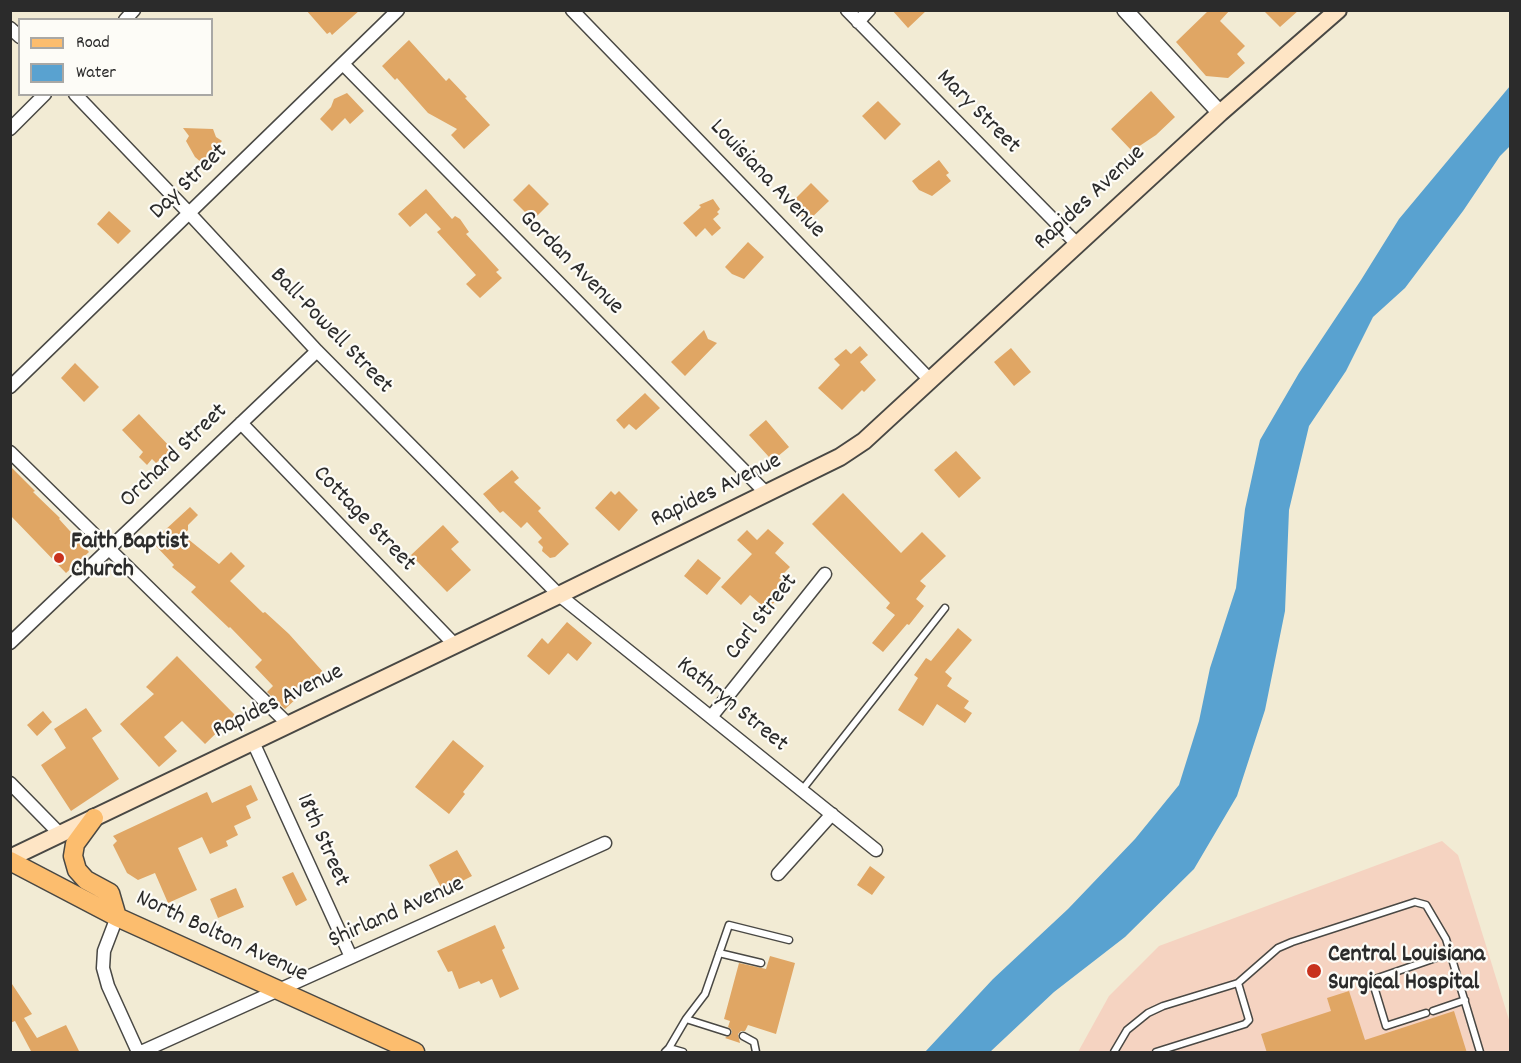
<!DOCTYPE html>
<html>
<head>
<meta charset="utf-8">
<style>
	body { margin:0 }
	#map { position:relative; width:1521px; height:1063px; overflow:hidden; background:#f2ebd4; font-family:Dekko,sans-serif }
	canvas { display:block }
	.frame { position:absolute; inset:0; border:12px solid #2b2b2b; pointer-events:none }
	.legend { position:absolute; left:18px; top:18px; width:195px; height:78px; box-sizing:border-box; background:#fdfcf7; border:2px solid #a9a8a5; margin:0; padding:8px 10px; list-style:none; font-size:18px; color:#2b2b2b }
	.legend li { display:flex; align-items:center; gap:12px; height:30px }
	.legend b { width:30px; border:2px solid #a9a8a5 }
</style>
</head>
<body>
<div id="map">
<canvas width="1521" height="1063"></canvas>
<div class="frame"></div>
<ul class="legend">
<li><b style="height:8px;background:#fcbd6e"></b>Road</li>
<li><b style="height:16px;background:#59a2d0"></b>Water</li>
</ul>
</div>
<script>
const ctx = document.querySelector('canvas').getContext('2d');
ctx.lineJoin = 'round';
function fillPath(path, color) { ctx.fillStyle = color; ctx.fill(path, 'evenodd'); }
const toPath = rows => new Path2D(rows.map(r => 'M' + r).join(''));
function strokePath(path, color, width, dash) { ctx.strokeStyle = color; ctx.lineWidth = width; ctx.lineCap = dash ? 'butt' : 'round'; ctx.setLineDash(dash || []); ctx.stroke(path); }
function label(font, color, halo, rows, align = 'center') {
  ctx.font = font + ' Dekko,sans-serif'; ctx.lineWidth = 4.5; ctx.setLineDash([]); ctx.textBaseline = 'middle'; ctx.strokeStyle = halo; ctx.fillStyle = color; for (const [text, x, y, turn = 0] of rows) {
    ctx.save(); ctx.translate(x, y); ctx.rotate((+turn || 0) * Math.PI / 180); ctx.textAlign = isNaN(turn) ? turn : align; if (halo) ctx.strokeText(text, 0, 0); ctx.fillText(text, 0, 0); ctx.restore();
  }
}
fillPath(toPath([
	[1442,841,1458,855,1510,1023,1510,1052,1078,1052,1109,996,1159,946]
]), '#f5d3c1');
fillPath(toPath([
	[1510,86,1510,146,1500,156,1463,211,1405,288,1373,317,1346,371,1309,426,1289,510,1285,611,1265,710,1237,796,1194,869,1125,937,1054,992,990,1052,925,1052,993,979,1068,909,1135,839,1179,785,1199,721,1210,668,1236,588,1245,509,1260,440,1299,373,1361,280,1399,219]
]), '#59a2d0');
fillPath(toPath([
	[306,10,360,10,332,35,330,32,327,34],
	[892,10,927,10,908,28],
	[1209,10,1230,10,1220,21,1245,46,1237,54,1245,63,1228,78,1206,76,1176,42],
	[1263,10,1299,10,1280,27],
	[409,40,446,81,449,78,467,97,465,98,490,125,464,149,451,135,457,129,428,113,397,78,395,80,382,66],
	[1151,91,1175,117,1156,135,1132,151,1111,129],
	[347,93,364,111,350,124,345,118,332,131,320,119,331,107,334,99],
	[878,101,901,124,885,140,862,116],
	[183,128,213,129,216,137,222,141,202,163,195,157,186,141,189,136],
	[939,160,949,173,946,175,951,181,932,196,919,190,912,181],
	[811,183,829,201,807,222,790,204],
	[529,184,549,204,533,220,513,200],
	[426,189,452,219,455,216,460,219,469,232,466,234,499,270,496,272,502,278,480,298,466,284,476,275,437,232,441,229,426,213,410,227,398,214],
	[713,199,720,209,717,212,719,214,713,219,721,228,712,236,705,228,696,237,683,223,701,207,699,205],
	[109,211,131,231,118,244,97,224],
	[748,242,764,257,744,279,732,274,725,267],
	[704,330,708,339,717,343,685,376,671,362],
	[860,346,868,355,860,362,876,380,864,392,862,390,842,410,818,388,840,365,834,359,846,349,851,354],
	[1011,348,1031,372,1014,386,994,362],
	[75,363,99,387,84,402,61,378],
	[645,393,660,408,636,430,629,424,624,429,616,420],
	[139,414,172,449,156,463,152,459,147,465,139,457,143,452,122,430],
	[766,420,789,447,777,457,769,457,749,435],
	[956,451,981,478,959,498,934,470],
	[10,466,35,491,33,492,60,518,59,519,89,552,66,573,10,515],
	[512,470,519,478,514,482,541,508,538,511,569,544,555,557,550,558,542,551,543,547,538,542,542,538,527,522,521,528,503,511,500,513,483,494],
	[611,491,615,495,619,491,638,510,619,531,595,508],
	[843,493,901,553,922,532,946,556,920,581,926,586,916,599,924,606,909,625,907,624,883,652,872,643,895,615,886,608,890,603,812,524],
	[190,507,198,515,188,525,188,530,183,535,219,564,231,552,245,566,230,581,263,613,265,612,289,634,324,673,285,709,267,692,273,686,255,667,262,660,230,627,229,628,191,592,196,587,172,567,174,565,152,542],
	[443,525,459,542,451,549,471,570,447,592,411,555],
	[768,529,784,543,775,553,790,567,779,578,789,587,767,610,750,595,741,605,721,587,752,554,737,540,747,530,757,540],
	[698,559,721,578,707,595,684,576],
	[567,622,592,643,577,661,568,653,549,675,527,656,542,638,548,644],
	[958,628,972,640,945,672,952,678,947,686,969,701,964,708,972,713,965,723,937,704,923,726,898,710,918,678,914,675,926,658,931,661],
	[177,656,235,715,205,744,182,721,164,737,177,751,159,767,120,724,154,694,146,687],
	[86,708,102,731,92,738,119,779,71,811,41,765,66,748,54,729],
	[43,711,52,722,37,736,27,725],
	[453,740,484,766,463,792,465,794,449,814,415,787],
	[251,785,258,800,246,806,251,818,234,826,238,835,226,841,228,846,210,854,202,837,178,848,197,890,168,903,155,873,138,880,127,873,113,845,117,841,113,836,207,792,212,803],
	[457,850,472,876,443,891,429,865],
	[870,866,885,877,872,895,857,885],
	[293,872,307,900,296,906,282,877],
	[236,888,244,907,218,918,210,899],
	[495,925,505,948,502,950,519,989,500,998,492,979,481,984,479,981,459,989,452,971,448,972,437,951],
	[770,956,795,963,776,1034,748,1025,745,1031,741,1031,738,1034,740,1043,725,1038,732,1033,731,1029,728,1027,730,1021,724,1019,739,963,766,969],
	[10,981,32,1014,24,1018,37,1038,66,1025,80,1053,32,1053,15,1021,10,1023],
	[1349,991,1365,1040,1454,1011,1467,1053,1267,1053,1261,1034,1331,1011,1327,998]
]), '#e0a664');
const service = toPath([
	[802,790,945,608],
	[719,953,761,963],
	[1238,983,1278,948,1292,942,1415,902,1426,905,1446,939,1480,1052],
	[1433,1011,1465,1000],
	[1426,1013,1386,1026,1372,980,1450,953],
	[686,1019,705,994,729,925,789,940],
	[743,1036,754,1042,756,1052],
	[669,1048,686,1019,727,1032],
	[665,1052,669,1048,683,1052],
	[1114,1052,1127,1030,1148,1013,1163,1006,1238,983,1249,1020,1245,1024,1156,1052]
]);
const minor = toPath([
	[572,10,930,380],
	[847,10,1078,245],
	[125,20,134,10],
	[858,22,869,10],
	[10,28,20,37],
	[343,64,767,494],
	[75,94,189,213,317,351,559,595,876,850],
	[10,129,45,94],
	[10,387,398,10],
	[241,423,455,645],
	[10,452,289,725],
	[10,643,317,351],
	[711,717,825,574],
	[253,742,351,957],
	[10,783,60,834],
	[778,874,832,814],
	[117,917,104,951,103,968,108,986,138,1052],
	[141,1052,605,843]
]);
const tertiary = toPath([
	[1125,10,1220,113]
]);
const secondary = toPath([
	[10,858,559,595,840,457,864,441,1220,113,1338,10]
]);
const primary = toPath([
	[94,818,75,844,73,856,77,870,86,880,110,893,117,917],
	[10,861,117,917,415,1052]
]);
strokePath(service, '#494844', 9);
strokePath(minor, '#494844', 15);
strokePath(tertiary, '#494844', 18);
strokePath(secondary, '#494844', 20);
strokePath(primary, '#494844', 21);
strokePath(service, '#fff', 6);
strokePath(minor, '#fff', 12);
strokePath(tertiary, '#fff', 15);
strokePath(secondary, '#fee5c5', 16);
strokePath(primary, '#fcbd6e', 18);
for (const [x, y, r, color] of [
	[59,558,6,"#c8321e"],
	[1314,971,8,"#c8321e"]
]) { const dot = new Path2D(); dot.arc(x, y, r, 0, 2 * Math.PI); ctx.fillStyle = color; ctx.fill(dot); strokePath(dot, '#fdfcf7', 2); }
label('24px', '#2b2b2b', '#fdfcf7', [
	["Mary Street",977,113,45],
	["Louisiana Avenue",766,180,46],
	["Day Street",190,183,-44],
	["Rapides Avenue",1091,199,-43],
	["Gordan Avenue",570,264,45],
	["Ball-Powell Street",330,332,46],
	["Orchard Street",175,457,-44],
	["Rapides Avenue",717,492,-26],
	["Cottage Street",363,520,46],
	["Carl Street",763,618,-52],
	["Rapides Avenue",279,703,-26],
	["Kathryn Street",731,706,39],
	["18th Street",321,841,66],
	["Shirland Avenue",397,914,-24],
	["North Bolton Avenue",221,938,25]
]);
label('bold 24px', '#2b2b2b', '#fdfcf7', [
	["Faith Baptist",71,544],
	["Church",71,572],
	["Central Louisiana",1328,957],
	["Surgical Hospital",1328,985]
], 'left');
</script>
</body>
</html>
